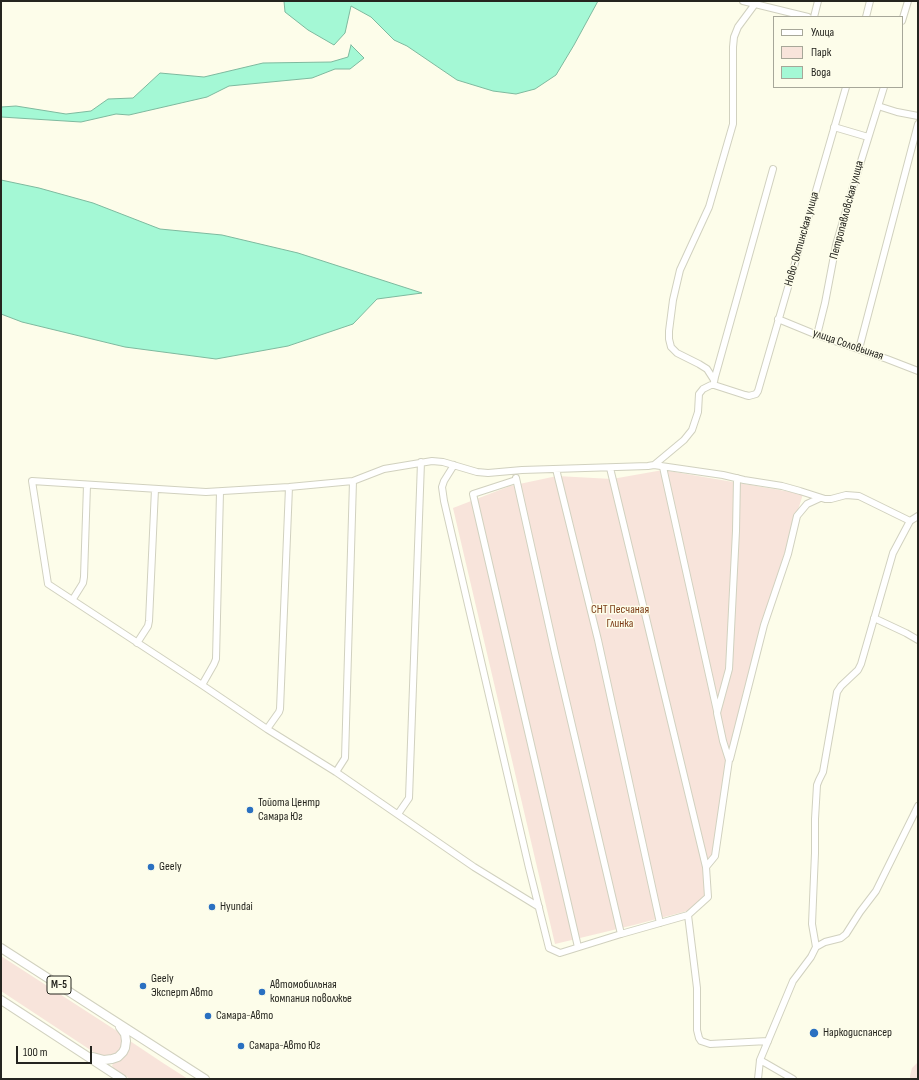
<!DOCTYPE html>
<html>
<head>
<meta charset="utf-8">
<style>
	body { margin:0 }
	#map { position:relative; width:919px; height:1080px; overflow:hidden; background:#fdfdea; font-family:"Sofia Sans Condensed",sans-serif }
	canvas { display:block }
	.frame { position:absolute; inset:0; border:2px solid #25251f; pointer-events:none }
	.legend { position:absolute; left:773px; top:16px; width:130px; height:72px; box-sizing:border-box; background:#fdfdea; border:1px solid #a7a799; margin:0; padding:5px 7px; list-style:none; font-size:12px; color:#25251f }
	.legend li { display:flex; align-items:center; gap:8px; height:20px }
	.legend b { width:20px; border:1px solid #a7a799 }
	.scale { position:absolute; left:16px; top:1046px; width:76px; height:18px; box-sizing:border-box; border:2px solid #25251f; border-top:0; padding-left:5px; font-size:12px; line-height:14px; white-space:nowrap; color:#25251f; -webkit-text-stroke:3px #fdfdea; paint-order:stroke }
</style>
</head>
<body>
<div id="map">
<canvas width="919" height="1080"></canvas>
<div class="frame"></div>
<ul class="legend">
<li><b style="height:5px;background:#fff"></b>Улица</li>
<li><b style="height:11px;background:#f8e4db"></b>Парк</li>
<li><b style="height:11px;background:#a4f8d5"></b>Вода</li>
</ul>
<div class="scale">100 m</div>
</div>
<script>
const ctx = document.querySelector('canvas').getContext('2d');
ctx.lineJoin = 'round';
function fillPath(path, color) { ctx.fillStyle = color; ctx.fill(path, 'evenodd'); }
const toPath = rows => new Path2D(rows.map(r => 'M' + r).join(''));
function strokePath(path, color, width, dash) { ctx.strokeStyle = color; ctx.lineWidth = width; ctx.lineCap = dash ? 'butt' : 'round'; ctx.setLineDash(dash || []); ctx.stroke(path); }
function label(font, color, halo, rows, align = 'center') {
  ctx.font = font + ' "Sofia Sans Condensed",sans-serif'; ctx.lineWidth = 3; ctx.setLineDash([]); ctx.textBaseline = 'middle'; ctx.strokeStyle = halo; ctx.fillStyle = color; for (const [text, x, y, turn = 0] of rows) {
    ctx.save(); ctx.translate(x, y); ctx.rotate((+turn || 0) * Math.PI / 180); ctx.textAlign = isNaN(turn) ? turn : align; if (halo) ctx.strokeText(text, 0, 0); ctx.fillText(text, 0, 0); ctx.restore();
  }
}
fillPath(toPath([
	[663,470,803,494,762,625,727,761,713,855,703,867,705,896,691,910,634,925,555,944,453,508,510,486,557,476,612,479],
	[1,956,120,1033,123,1038,122,1047,119,1051,113,1056,105,1058,98,1055,1,991],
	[130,1041,163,1063,188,1079,130,1079,113,1068,112,1065,114,1063,121,1060],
	[918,1062,918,1079,910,1079,910,1076,912,1068]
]), '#f8e4db');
const water = toPath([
	[284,1,598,1,574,45,556,75,535,89,516,94,493,91,457,80,407,46,394,40,371,17,351,6,345,33,334,45,308,30,285,12,284,1],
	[351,45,364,58,350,69,335,69,312,78,229,86,207,97,129,115,116,114,81,122,1,117,1,107,16,106,66,114,91,111,108,99,133,98,160,73,204,77,263,63,331,62,348,57,351,45],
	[1,180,39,188,93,203,160,229,222,235,298,253,422,293,377,299,353,324,288,346,216,359,125,347,22,322,1,314,1,180]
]);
fillPath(water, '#a4f8d5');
strokePath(water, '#7eb99e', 1);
const minor = toPath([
	[743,1,808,17],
	[814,17,818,1],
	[866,17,870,1],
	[902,21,908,1],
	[878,106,897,112,918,116],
	[834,127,868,137],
	[778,319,817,335,887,359,918,371],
	[817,335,825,303,836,245,853,187,884,87],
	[859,349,918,124],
	[714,380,707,369,699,364,677,353,671,347,669,339,669,331,673,300,680,270,709,207,733,124,733,47,734,37,738,27,755,4],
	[714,382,715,377,773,169],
	[454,465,444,481,442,487,444,501,529,868,549,948,560,953,621,934,688,915,708,897,706,867,715,856,729,760,723,741,717,713,729,669,736,531,737,478],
	[654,465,684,440,692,430,698,412,699,394,703,389,711,385,714,385,745,395,749,396,756,394,758,391,846,87],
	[663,467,717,711],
	[610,468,706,867],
	[556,469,598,640,660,923],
	[516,478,555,653,621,934],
	[516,480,473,494,517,684,578,947],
	[73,599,83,583,84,577,87,485],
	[874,618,906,633,918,640],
	[137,643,148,626,149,621,155,489],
	[202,685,214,664,216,659,220,492],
	[267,729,279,712,280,709,289,487],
	[730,759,764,625,788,554,797,516,807,504,820,498],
	[336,772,345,758,353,481],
	[398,814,409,798,421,462],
	[539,907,474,867,336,772,267,729,202,685,48,584,32,481,206,492,289,487,353,481,384,469,432,461,443,462,477,472,488,473,522,470,648,466,654,465,723,475,744,480,782,486,800,491,825,499,831,499,846,495,859,496,910,521],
	[688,915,697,988,697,1030,699,1038,701,1041,710,1044,768,1041],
	[816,947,825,942,841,938,846,934,860,912,876,891,918,806],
	[760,1060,793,1079],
	[758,1079,760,1060,793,981,811,957,816,947,812,924,815,853,815,819,817,785,819,780,823,772,837,692,841,686,858,670,861,664,893,553,910,521,918,516]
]);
const major = toPath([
	[1,948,205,1079],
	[1,1000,122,1079],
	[93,1057,104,1060,112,1059,118,1057,123,1052,125,1048,126,1041,125,1034,120,1027]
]);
strokePath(minor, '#d1d1bf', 8);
strokePath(major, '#d1d1bf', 10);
strokePath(minor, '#fff', 6);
strokePath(major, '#fff', 8);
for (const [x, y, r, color] of [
	[250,810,4,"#2a70c1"],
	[151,867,4,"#2a70c1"],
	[212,907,4,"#2a70c1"],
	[143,986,4,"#2a70c1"],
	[262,992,4,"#2a70c1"],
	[208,1016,4,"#2a70c1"],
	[814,1033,5,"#2a70c1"],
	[241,1046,4,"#2a70c1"]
]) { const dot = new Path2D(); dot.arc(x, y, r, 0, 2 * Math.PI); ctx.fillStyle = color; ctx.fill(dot); strokePath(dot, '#fdfdea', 1.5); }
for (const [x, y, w] of [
	[59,985,24]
]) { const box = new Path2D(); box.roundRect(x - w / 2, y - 9, w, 18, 3); ctx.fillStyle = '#fdfdea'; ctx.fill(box); strokePath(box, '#25251f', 1); }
label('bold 11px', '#25251f', null, [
	["М-5",59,985]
]);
label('12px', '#25251f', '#fdfdea', [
	["Петропавловская улица",847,210,-75],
	["Ново-Охтинская улица",802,239,-74],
	["улица Соловьиная",848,345,19]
]);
label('12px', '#7b3c16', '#fdfdea', [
	["СНТ Песчаная",620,610],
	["Глинка",620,624]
]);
label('12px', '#25251f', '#fdfdea', [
	["Тойота Центр",258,803],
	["Самара Юг",258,817],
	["Geely",159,867],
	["Hyundai",220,907],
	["Geely",151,979],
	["Эксперт Авто",151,993],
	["Автомобильная",270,985],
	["компания поволжье",270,999],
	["Самара-Авто",216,1016],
	["Наркодиспансер",823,1033],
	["Самара-Авто Юг",249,1046]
], 'left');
</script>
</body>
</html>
